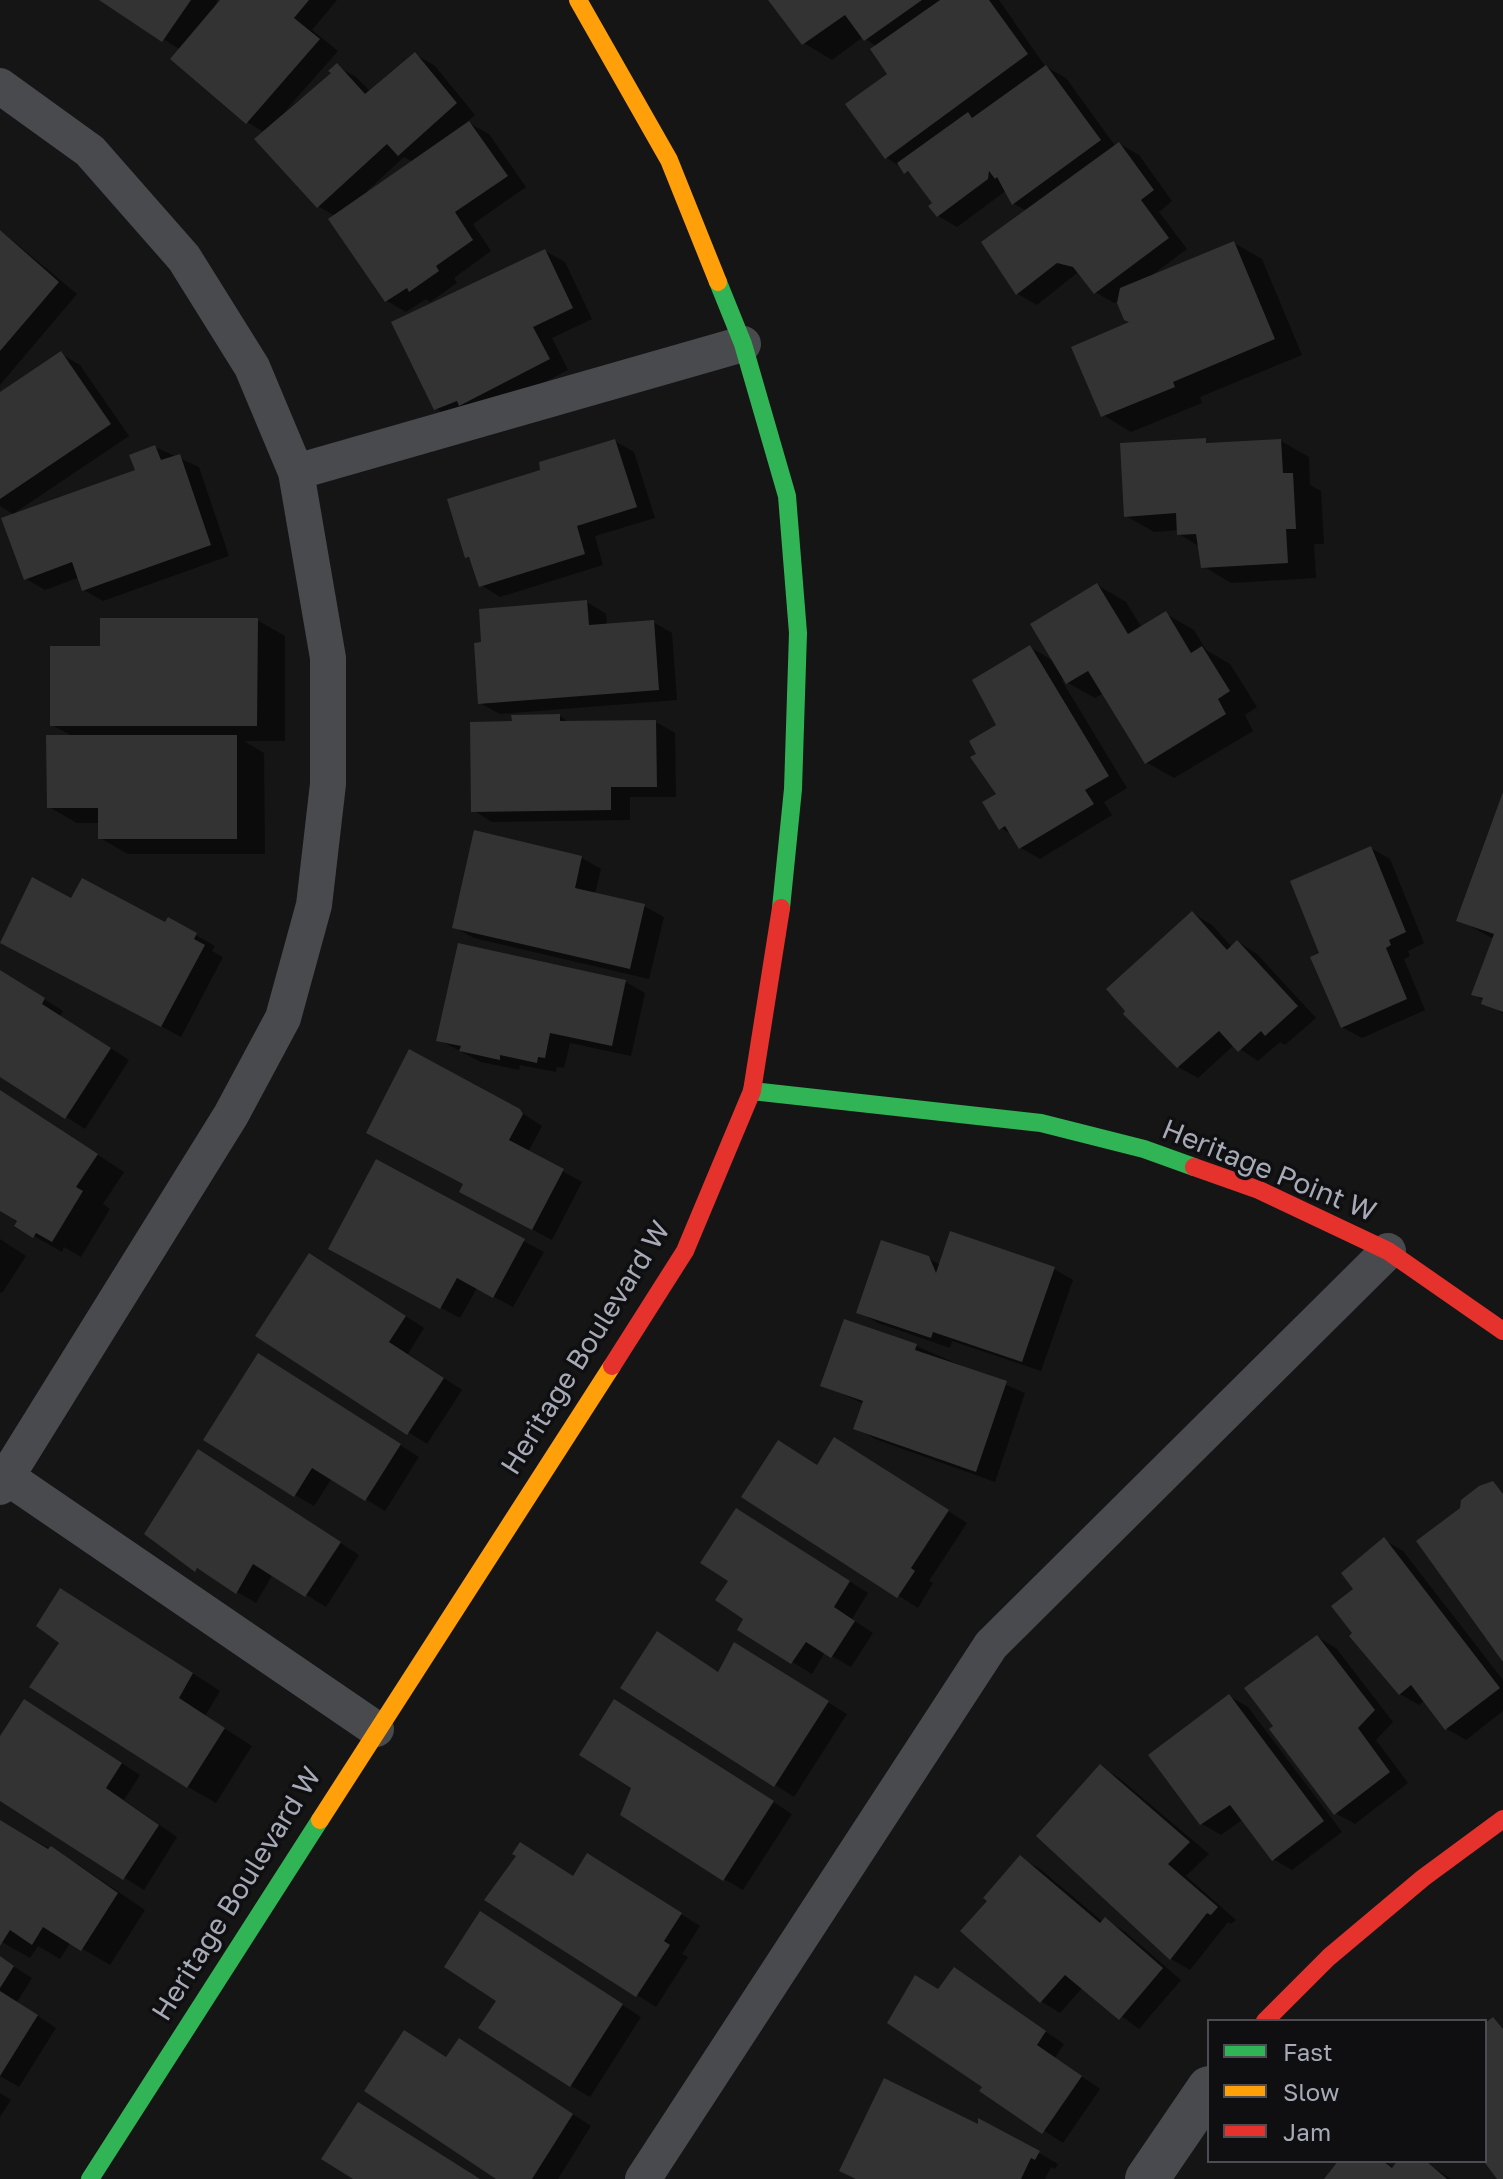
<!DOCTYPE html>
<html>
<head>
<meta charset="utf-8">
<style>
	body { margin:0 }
	#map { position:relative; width:1503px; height:2179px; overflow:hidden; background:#151515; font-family:"Golos Text",sans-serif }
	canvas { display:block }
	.legend { position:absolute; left:1207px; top:2019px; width:280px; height:144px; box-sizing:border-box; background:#0f0f11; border:2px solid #4b4d53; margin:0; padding:10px 14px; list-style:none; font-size:24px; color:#a5aab6 }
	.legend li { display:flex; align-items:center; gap:16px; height:40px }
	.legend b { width:40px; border:2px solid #4b4d53 }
</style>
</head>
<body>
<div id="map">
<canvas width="1503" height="2179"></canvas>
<ul class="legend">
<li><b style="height:10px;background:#30b455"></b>Fast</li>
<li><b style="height:10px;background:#ff9f0a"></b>Slow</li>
<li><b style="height:10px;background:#e5322d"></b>Jam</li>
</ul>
</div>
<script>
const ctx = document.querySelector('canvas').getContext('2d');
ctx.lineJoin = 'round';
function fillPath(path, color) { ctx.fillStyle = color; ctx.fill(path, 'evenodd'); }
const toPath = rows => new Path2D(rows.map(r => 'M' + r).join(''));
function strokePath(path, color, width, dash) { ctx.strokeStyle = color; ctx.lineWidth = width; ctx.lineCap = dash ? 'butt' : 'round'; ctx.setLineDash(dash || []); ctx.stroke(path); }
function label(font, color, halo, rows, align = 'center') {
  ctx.font = font + ' "Golos Text",sans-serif'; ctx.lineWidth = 7; ctx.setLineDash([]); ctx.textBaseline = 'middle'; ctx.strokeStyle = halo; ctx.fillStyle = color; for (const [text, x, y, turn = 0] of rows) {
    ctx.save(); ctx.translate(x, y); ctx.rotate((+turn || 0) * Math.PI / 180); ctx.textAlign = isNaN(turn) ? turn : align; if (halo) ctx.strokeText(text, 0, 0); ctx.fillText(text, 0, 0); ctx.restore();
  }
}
fillPath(toPath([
	[103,0,217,0,215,9,222,0,337,0,312,30,338,51,286,110,334,73,337,66,356,77,371,92,415,54,435,66,475,115,467,122,489,134,526,187,473,224,491,251,454,278,457,283,430,302,426,299,406,312,387,301,330,220,335,216,318,206,264,132,247,122,179,49],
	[404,157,413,162,369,193,367,191],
	[770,0,999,0,1045,66,1066,78,1116,147,1120,144,1139,155,1172,201,1159,212,1187,249,1152,275,1234,243,1262,259,1302,355,1200,397,1202,403,1131,432,1103,415,1132,323,1118,301,1114,303,1095,292,1077,273,1037,305,1018,294,984,243,1027,211,1014,204,1007,190,957,227,938,216,934,203,916,178,886,157,890,74,877,47,863,37,832,60,804,43],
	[0,230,77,294,0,385],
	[545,251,565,262,592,319,552,338,568,370,480,416,455,420,435,408],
	[61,354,80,365,129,436,13,514,0,506,0,395],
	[615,441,634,452,655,518,595,536,603,565,500,597,481,585,472,560,466,557,543,471],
	[1281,441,1309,457,1310,485,1321,491,1324,544,1314,544,1316,578,1231,583,1203,566,1200,547,1179,534,1179,530,1154,532,1126,516,1122,445],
	[155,447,199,467,229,556,103,601,84,590,80,577,45,590,26,579,138,471],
	[1097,585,1126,602,1142,628,1166,614,1194,630,1206,650,1230,664,1257,707,1245,715,1253,731,1174,778,1146,762,1104,693,1095,698,1061,679,1127,788,1104,802,1112,815,1040,859,1021,848,1013,835,1001,828,999,726,1030,647,1055,662],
	[587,602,606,614,607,625,653,622,672,633,677,700,500,714,480,703],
	[257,620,285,636,285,741,244,741,264,753,265,854,128,854,100,838,100,823,77,823,49,807,74,737,52,725],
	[560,716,570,723,656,722,675,733,676,797,630,797,630,820,492,822,473,810,514,723],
	[1503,797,1503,1014,1474,994,1494,939,1459,920],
	[475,832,582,858,601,869,595,894,644,906,664,917,649,979,474,938,454,927],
	[1371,848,1390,859,1424,943,1408,951,1410,956,1404,959,1425,1010,1362,1038,1342,1027,1322,954],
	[33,880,72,901,166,925,169,920,215,946,212,951,223,957,181,1037,1,941],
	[1192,913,1212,925,1232,947,1238,942,1257,954,1316,1018,1285,1045,1280,1042,1258,1061,1234,1045,1198,1078,1178,1067],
	[460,946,626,982,645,993,631,1056,570,1043,564,1068,557,1067,556,1072,520,1065,519,1070,481,1062,439,1040],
	[0,971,63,1011,60,1016,129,1060,85,1129,0,1075],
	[0,1091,124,1172,103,1204,110,1209,81,1257,64,1247,62,1252,34,1236,0,1208],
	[519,1111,542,1126,528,1152,582,1182,552,1240,481,1202],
	[376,1162,544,1252,513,1307,477,1288,460,1318,350,1259],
	[0,1239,26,1256,2,1293,0,1292],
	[928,1258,940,1265,1054,1269,1073,1280,1041,1371,952,1341,950,1348,878,1323,859,1312],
	[329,1266,424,1328,408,1354,462,1390,427,1444,257,1336],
	[916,1346,1025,1393,995,1482,875,1439,856,1428,864,1404,823,1385],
	[278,1367,419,1457,385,1511,332,1478,314,1506,295,1495],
	[854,1451,967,1523,929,1581,933,1583,918,1608,744,1497],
	[218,1463,359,1555,326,1607,273,1574,256,1603,165,1550],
	[756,1522,868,1593,852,1619,873,1633,851,1667,825,1652,812,1674,739,1629,746,1618,731,1581],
	[1384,1540,1403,1551,1503,1680,1503,1711,1466,1740,1447,1729,1425,1700,1419,1705,1400,1694,1371,1661,1334,1606,1356,1589],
	[89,1606,220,1691,205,1716,252,1746,216,1803,188,1787],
	[1317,1637,1336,1648,1393,1722,1376,1740,1408,1783,1355,1824,1335,1813],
	[754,1656,847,1714,794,1797,623,1688,719,1673],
	[1229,1696,1248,1707,1342,1832,1292,1870,1273,1859,1242,1820,1221,1835,1202,1824],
	[44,1712,140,1775,124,1800,177,1837,144,1890,0,1799,0,1740],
	[634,1713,792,1814,743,1890,724,1879,633,1787],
	[1100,1766,1119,1778,1209,1854,1186,1876,1236,1920,1231,1924,1228,1922,1190,1970,1171,1959,1039,1836],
	[0,1821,79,1865,145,1910,110,1965,71,1942,60,1959,38,1946,30,1958,0,1941],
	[1021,1858,1040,1869,1103,1922,1105,1920,1124,1931,1181,1980,1139,2029,1083,1987,1060,2013,1041,2001,990,1901],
	[607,1867,700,1926,682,1954,688,1957,656,2007,487,1900],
	[500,1925,641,2017,590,2097,571,2086,499,2000],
	[0,1958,32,1978,17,2002,56,2028,19,2087,0,2076],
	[955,1970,1064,2044,1055,2058,1100,2089,1063,2143,982,2090,985,2087,939,1991],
	[479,2052,591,2126,558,2179,500,2179,447,2059],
	[0,2093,11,2100,0,2117],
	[1039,2153,1058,2164,1055,2169,1051,2167,1045,2179,857,2179],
	[1341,2161,1385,2161,1394,2168,1400,2161,1424,2161,1451,2179,1327,2179]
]), '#0007');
fillPath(toPath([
	[99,0,191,0,162,42],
	[220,0,309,0,294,18,320,39,246,124,170,59],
	[768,0,922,0,864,41,845,15,802,45],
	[940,0,989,0,1028,54,885,159,845,104,887,74,870,49],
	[415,52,457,103,398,156,387,144,317,208,254,139,331,73,328,71,337,63,365,94],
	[1046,65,1101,140,1012,205,997,177,995,179,989,171,988,179,937,217,928,206,932,203,908,171,904,174,897,163,968,112,972,118],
	[469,121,508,176,455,212,473,240,436,266,439,271,409,292,407,288,385,302,328,219],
	[1119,142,1154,190,1141,200,1169,238,1094,294,1073,267,1057,263,1016,295,981,242],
	[0,230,59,282,0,351],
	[1234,241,1275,339,1173,382,1175,387,1101,417,1071,347,1129,322,1124,320,1117,303,1120,288],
	[545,249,573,308,533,327,550,359,459,406,457,401,434,410,391,322],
	[61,351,111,424,0,499,0,392],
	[1206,438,1206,443,1281,439,1283,473,1293,473,1296,529,1286,529,1288,563,1201,568,1196,534,1177,535,1176,513,1124,517,1120,443],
	[615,439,637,507,577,526,585,554,479,587,469,557,465,558,447,499,540,470,539,462],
	[155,445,161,460,180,454,211,545,82,591,72,562,24,580,1,518,135,470,129,455],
	[1097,583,1128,634,1166,611,1191,653,1202,646,1230,691,1218,699,1226,714,1145,764,1088,671,1066,684,1030,624],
	[587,600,589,625,654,620,659,690,478,704,474,643,481,642,479,609],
	[100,618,258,618,257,726,50,726,50,646,100,646],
	[1030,645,1109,776,1085,790,1094,804,1019,849,1005,826,999,830,982,802,996,794,970,757,976,754,969,741,996,725,972,680],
	[560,714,560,721,656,720,657,787,611,787,611,810,471,812,470,722,512,721,511,715],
	[46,735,237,735,237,839,98,839,98,808,47,808],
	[1503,792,1503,1012,1481,1004,1483,998,1471,995,1494,934,1456,921],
	[474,830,582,856,575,888,645,904,630,969,452,928],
	[1371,846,1406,932,1389,940,1391,945,1386,948,1407,999,1341,1028,1310,957,1319,953,1290,881],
	[32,877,71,898,82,878,165,922,168,917,197,933,194,939,205,945,161,1027,0,943],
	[1192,911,1227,950,1237,940,1298,1006,1265,1036,1261,1031,1238,1052,1219,1031,1177,1068,1123,1014,1125,1011,1106,989],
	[458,943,626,980,612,1046,550,1033,545,1058,538,1057,537,1063,500,1055,500,1060,459,1051,461,1046,436,1041],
	[0,970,45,998,42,1004,111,1048,65,1119,0,1077],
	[409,1049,520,1109,523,1114,509,1140,564,1169,532,1230,459,1192,463,1184,366,1133],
	[0,1090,98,1154,76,1187,83,1191,52,1242,36,1233,33,1238,14,1226,17,1221,0,1211],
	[376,1159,525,1239,493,1298,457,1278,440,1309,328,1249],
	[950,1231,1055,1267,1022,1362,933,1332,931,1338,856,1313,881,1240,929,1256,936,1273],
	[309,1253,406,1316,389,1342,444,1378,407,1435,255,1336],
	[844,1319,917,1344,915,1350,1007,1381,976,1472,853,1429,863,1401,820,1386],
	[258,1353,401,1444,365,1501,312,1468,294,1497,203,1440],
	[834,1437,949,1510,911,1568,915,1571,897,1598,741,1497,778,1440,817,1465],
	[198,1449,341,1542,305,1597,253,1564,236,1594,197,1568,195,1572,144,1534],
	[1493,1481,1503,1494,1503,1662,1416,1541,1460,1508,1461,1500,1479,1486],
	[736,1508,850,1581,834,1607,855,1621,831,1658,806,1642,791,1664,737,1630,743,1619,715,1600,728,1581,700,1563],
	[1384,1537,1500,1688,1445,1730,1411,1685,1399,1695,1349,1636,1352,1633,1331,1606,1353,1589,1341,1573],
	[60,1588,193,1673,179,1698,225,1728,187,1788,29,1687,59,1643,36,1626],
	[657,1631,718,1672,734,1642,829,1701,774,1787,620,1688],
	[1317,1635,1375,1710,1358,1728,1390,1772,1334,1815,1269,1729,1273,1726,1244,1688],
	[1229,1694,1324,1821,1272,1861,1230,1805,1200,1825,1148,1755],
	[24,1699,122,1763,106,1788,159,1825,123,1880,0,1801,0,1736],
	[614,1699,774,1801,723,1881,620,1815,631,1788,579,1755],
	[1100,1764,1190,1842,1168,1864,1218,1907,1211,1915,1207,1913,1170,1960,1036,1836],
	[0,1820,48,1849,51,1846,118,1893,81,1951,43,1927,32,1945,10,1930,0,1946],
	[520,1842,573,1876,587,1853,682,1913,664,1941,670,1945,636,1997,484,1900,516,1856,512,1854],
	[1020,1855,1100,1923,1105,1917,1163,1968,1119,2020,1065,1975,1040,2003,960,1931,987,1901,983,1898],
	[480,1911,623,2004,570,2087,478,2028,496,2001,444,1967],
	[0,1956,14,1966,0,1988],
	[954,1967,1046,2031,1037,2045,1082,2076,1042,2134,979,2091,982,2087,887,2023,915,1975,938,1989],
	[0,1991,38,2015,0,2076],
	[1493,2017,1503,2029,1503,2179,1497,2179,1485,2163,1485,2023],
	[404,2030,446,2057,459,2038,573,2114,532,2179,496,2179,364,2091],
	[884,2078,978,2124,978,2118,1040,2151,1035,2160,1031,2158,1021,2179,856,2179,839,2171],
	[358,2102,480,2179,353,2179,321,2159],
	[1338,2161,1383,2161,1392,2168,1397,2161,1426,2161,1447,2179,1324,2179]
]), '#333334');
strokePath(toPath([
	[0,86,90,151,184,258,252,367,296,472,328,658,328,784,314,905,283,1018,231,1115,0,1487],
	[296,472,743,344],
	[7,1477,376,1729],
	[643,2179,991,1645,1388,1251]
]), '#494a4e', 36);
strokePath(toPath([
	[1147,2179,1209,2088]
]), '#494a4e', 44);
strokePath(toPath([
	[718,282,743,344,787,496,798,633,793,789,781,908],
	[752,1091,1041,1123,1144,1149,1194,1167],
	[90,2179,320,1820]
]), '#30b455', 18);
strokePath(toPath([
	[578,0,669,160,718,282],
	[320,1820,612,1366]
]), '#ff9f0a', 18);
strokePath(toPath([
	[1194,1167,1259,1190,1388,1251,1503,1331],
	[612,1366,685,1251,752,1091,781,908],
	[1265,2021,1329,1957,1423,1878,1503,1819]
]), '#e5322d', 18);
label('28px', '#a5aab6', '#0f0f11', [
	["Heritage Point W",1269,1171,22],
	["Heritage Boulevard W",586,1348,-58],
	["Heritage Boulevard W",237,1894,-58]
]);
</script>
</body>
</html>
